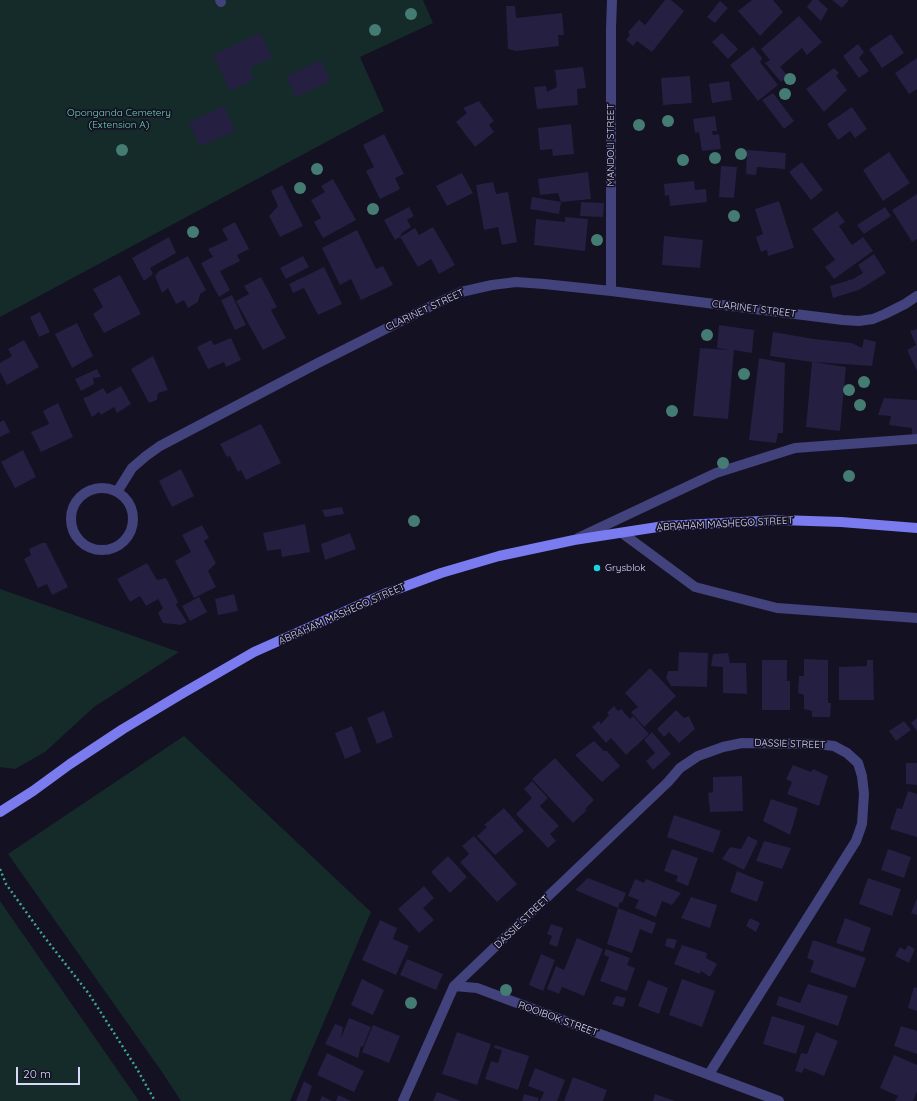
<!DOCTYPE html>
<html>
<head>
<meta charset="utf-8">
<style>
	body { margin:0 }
	#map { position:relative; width:917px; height:1101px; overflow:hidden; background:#131122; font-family:Quicksand,sans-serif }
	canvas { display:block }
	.scale { position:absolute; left:16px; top:1067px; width:64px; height:18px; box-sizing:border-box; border:2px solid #dad7fa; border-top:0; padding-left:5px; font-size:12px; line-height:14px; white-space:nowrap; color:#dad7fa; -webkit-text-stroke:3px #131122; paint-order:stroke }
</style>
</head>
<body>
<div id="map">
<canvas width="917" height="1101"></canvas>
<div class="scale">20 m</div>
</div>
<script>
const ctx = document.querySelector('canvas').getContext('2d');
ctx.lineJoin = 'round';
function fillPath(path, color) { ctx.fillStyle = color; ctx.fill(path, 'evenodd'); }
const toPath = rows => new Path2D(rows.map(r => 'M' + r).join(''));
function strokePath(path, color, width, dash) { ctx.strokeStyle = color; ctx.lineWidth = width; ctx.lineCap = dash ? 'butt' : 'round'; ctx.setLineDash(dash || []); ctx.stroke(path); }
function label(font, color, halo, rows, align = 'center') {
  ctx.font = font + ' Quicksand,sans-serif'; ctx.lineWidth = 3.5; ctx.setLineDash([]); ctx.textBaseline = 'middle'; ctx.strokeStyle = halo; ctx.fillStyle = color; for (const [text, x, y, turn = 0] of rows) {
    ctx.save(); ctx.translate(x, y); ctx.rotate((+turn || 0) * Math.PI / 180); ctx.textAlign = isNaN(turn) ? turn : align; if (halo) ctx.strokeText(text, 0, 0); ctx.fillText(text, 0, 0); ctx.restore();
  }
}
fillPath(toPath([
	[0,0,423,0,433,23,360,57,384,111,0,317],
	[0,589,179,652,94,707,45,752,15,769,0,767],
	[184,736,371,912,290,1101,181,1101,162,1072,8,854],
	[0,901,139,1101,0,1101]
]), '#152b2a');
fillPath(toPath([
	[665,0,671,0,684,11,652,52,637,41,633,46,626,40,630,35,628,32,639,20,645,25],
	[752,0,773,0,783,12,760,36,738,11],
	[812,0,818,0,828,9,821,21,807,7],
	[832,0,849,0,842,8],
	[720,1,728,8,715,23,707,17],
	[506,6,515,6,516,18,562,13,564,35,558,35,559,46,516,51,508,49],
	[799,16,822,42,807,55,802,48,780,67,788,76,781,82,765,63,770,60,761,49],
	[260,33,272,57,249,68,254,79,230,91,213,55],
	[722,33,738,49,728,59,712,42],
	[891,34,904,53,882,68,869,49],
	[858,44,864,52,859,58,869,71,859,78,843,56],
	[753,47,762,58,760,62,778,85,758,101,730,65],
	[917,58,917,89,909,94,895,73],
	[321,60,330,81,296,97,286,76],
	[583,67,586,88,577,89,578,105,537,109,534,87,546,86,547,92,557,87,555,70],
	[834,68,839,73,836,76,847,90,824,112,806,89],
	[690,76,692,103,663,105,661,78],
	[729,81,732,100,712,103,709,84],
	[773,93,794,121,784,129,762,100],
	[479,101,494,121,489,125,494,132,475,147,456,122,467,113,463,108],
	[224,106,235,131,200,146,189,122],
	[852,107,867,129,855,138,850,131,838,140,827,124],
	[715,116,717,131,712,131,713,135,719,134,721,149,702,151,699,132,695,133,693,119],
	[571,124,574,154,553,156,552,149,540,150,538,128],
	[384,134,404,174,395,178,400,189,380,199,366,171,374,167,363,145],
	[747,150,786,153,785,169,757,167,756,175,746,174],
	[889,152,910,183,883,201,863,170],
	[802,162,823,190,811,200,789,172],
	[721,166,737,167,734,198,719,197],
	[588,172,591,199,561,202,558,193,540,195,538,179],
	[462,173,473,193,447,206,436,186],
	[333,179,356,220,323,238,314,222,321,218,311,200,325,192,321,186],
	[694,181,695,190,706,189,707,202,670,206,669,195,665,196,664,184],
	[493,182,496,194,508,192,517,242,502,245,498,227,484,230,476,185],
	[282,185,303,226,280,237,269,216,278,206,271,191],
	[917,194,917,239,912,242,892,210],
	[532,197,561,202,559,214,530,209],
	[779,201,794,248,768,256,767,250,761,252,756,237,763,234,755,209],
	[581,202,604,203,603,217,580,216],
	[409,207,414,216,407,220,411,227,402,233,400,237,395,240,384,220],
	[885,207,891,216,864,234,857,225],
	[837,211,845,222,839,226,852,245,863,237,873,251,834,279,825,267,835,260,812,229],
	[565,217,588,219,585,251,534,245,536,219,565,222],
	[235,222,249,249,237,255,240,261,220,271,230,290,219,297,201,263,213,257,208,249,228,240,222,229],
	[433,227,455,265,439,274,431,259,418,267,400,237,415,228,419,235],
	[357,230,376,269,383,266,393,285,361,300,351,279,340,285,322,248],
	[664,236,703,240,700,268,662,265],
	[169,237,176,253,150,268,153,274,144,281,132,258],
	[874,254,886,273,859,290,833,298,830,286,853,279,863,273,858,265],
	[188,256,206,290,200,294,198,302,188,308,184,300,176,304,168,288,162,293,155,276,159,271],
	[303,256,309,267,286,279,280,268],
	[324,267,342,304,318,315,304,288,293,293,289,284],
	[120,275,141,314,104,333,93,314,103,307,93,289],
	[261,277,277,307,271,310,286,338,263,350,236,301,249,294,244,286],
	[232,295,246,325,235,330,221,300],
	[40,312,50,332,39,337,30,317],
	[77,323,93,356,72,368,55,334],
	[719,325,754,330,752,353,734,350,728,419,693,416,700,348,730,350,717,348],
	[917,329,917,371,907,350,916,345,910,331],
	[773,332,814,339,852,343,862,348,864,339,876,342,872,366,814,362,846,367,840,431,806,427,812,362,770,356],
	[231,338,241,360,226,367,224,362,208,369,197,347,211,340,214,345],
	[24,340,39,367,7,385,0,372,0,363,12,356,8,349],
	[153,356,168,390,158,393,157,400,149,403,131,369],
	[759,358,785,363,783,433,778,433,776,443,749,440],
	[97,369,101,377,93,378,94,384,81,391,75,379],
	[121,386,131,404,117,413,114,407,101,415,99,412,92,417,83,398,89,396,103,388,107,394],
	[884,398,917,400,917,435,912,434,912,428,889,425,891,416,878,415],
	[58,403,73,437,41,452,31,432,49,424,43,411],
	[4,420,10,432,0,437,0,422],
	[261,424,281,463,246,480,241,470,238,472,230,456,227,457,220,444],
	[23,450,36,477,15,488,1,462],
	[181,469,194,496,172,507,159,481],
	[342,507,344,514,325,517,322,510],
	[305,524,310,552,282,557,281,549,267,551,263,533],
	[202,525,209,538,204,541,216,563,208,571,216,587,194,598,175,561,191,552,182,535],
	[350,533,356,549,325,560,321,544],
	[42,543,46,543,68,587,52,595,47,584,38,588,24,559,31,555,29,549],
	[147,563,157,580,166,578,178,602,176,605,187,622,181,625,163,623,158,613,163,608,158,599,146,606,140,596,130,602,117,579],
	[234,594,238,611,218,615,215,599],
	[199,597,207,612,190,621,182,606],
	[679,652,708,653,707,687,671,686,666,678,668,671,678,671],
	[728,653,730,663,746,663,747,694,723,693,723,667,711,666,713,654],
	[804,659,828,660,828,703,831,703,830,717,812,717,812,711,804,709,804,695,798,693,799,676,804,676],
	[762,660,787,660,787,681,790,681,790,710,762,710],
	[867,660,873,660,874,700,839,700,839,667,867,666],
	[650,668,676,696,644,727,631,712,638,707,625,693],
	[614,706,618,711,621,709,630,719,633,716,649,734,626,755,611,738,606,743,592,727,599,721,601,724,609,715,607,713],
	[676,710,684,718,689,716,695,729,679,743,669,732,664,737,657,729],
	[384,711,393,737,377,744,367,718],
	[917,718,917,731,911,723],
	[904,721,911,730,896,741,889,731],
	[352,726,361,752,345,759,335,733],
	[652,732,671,754,653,770,646,761,655,753,644,740],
	[594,741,604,751,607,751,620,766,602,782,575,755],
	[555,758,594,800,585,809,587,810,573,823,532,779],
	[906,763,917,763,917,785,906,784],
	[793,765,811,772,813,769,828,776,819,806,787,794,792,782,786,779],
	[742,776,743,811,710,812,708,793,713,792,713,777],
	[532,781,548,798,540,806,559,826,550,834,556,841,548,848,516,814,532,798,524,789],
	[908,791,917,794,917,837,890,829,897,808,902,809],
	[771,799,798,808,790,835,763,821],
	[504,808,524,831,495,855,477,836,487,827,484,825],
	[674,815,721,831,713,853,667,837],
	[474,836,517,884,497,902,460,862,469,854,462,846],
	[748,836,758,841,744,870,722,859,730,847,741,849],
	[764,841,791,848,782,869,756,861],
	[672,849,698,858,688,886,676,881,678,876,664,871],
	[888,849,911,857,904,878,881,870],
	[448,856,467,877,450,893,431,872],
	[737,871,764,882,757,902,730,892],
	[588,878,626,893,622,903,620,902,618,908,575,890],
	[868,878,901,889,892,916,859,904],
	[635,879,644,883,646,879,681,893,672,905,662,901,656,917,635,908,639,900,628,896],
	[424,886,434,898,423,908,434,920,419,933,398,909],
	[691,897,717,905,710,928,681,918],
	[917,898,917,915,911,913],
	[618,908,656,923,652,934,640,929,632,953,607,944],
	[750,918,760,923,756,932,746,926],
	[845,918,871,928,863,952,836,943],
	[380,920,397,928,393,939,409,946,396,975,362,960],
	[551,924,563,928,557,947,549,944,552,936,547,934],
	[577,938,603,949,584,996,562,987,559,994,547,989,556,966,564,970],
	[667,938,677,940,674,949,665,946],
	[813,940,866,958,855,988,810,972,814,961,807,958],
	[682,945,707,953,706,958,717,964,710,977,701,971,700,974,674,964],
	[908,945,915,949,909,963,895,956,900,947,905,950],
	[606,949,630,958,627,965,635,968,627,991,600,981,609,957,604,955],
	[541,954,555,960,543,991,529,985],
	[407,959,443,974,436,990,400,975],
	[362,979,384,990,373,1015,351,1005],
	[682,979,715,991,702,1027,669,1015],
	[648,980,668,988,659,1014,638,1006],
	[808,984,848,996,838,1026,776,1005,779,996,800,1003],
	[914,987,917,988,917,1011,908,1008],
	[616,996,626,998,623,1007,612,1004],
	[772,1016,805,1026,796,1054,763,1044],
	[349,1018,371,1027,363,1047,361,1046,358,1058,325,1044,335,1024,343,1027,341,1038],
	[373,1025,400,1036,389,1063,362,1052],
	[901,1026,917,1031,917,1054,894,1046],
	[457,1032,491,1044,477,1085,442,1074],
	[816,1032,838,1041,824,1076,804,1068,802,1073,795,1071,801,1053,807,1054],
	[495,1045,529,1056,518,1090,485,1079,491,1061,498,1063,502,1050,494,1048],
	[327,1053,364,1071,354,1092,317,1075],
	[894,1055,917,1065,917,1091,913,1101,895,1101,898,1096,880,1088],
	[535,1068,565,1080,557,1101,540,1101,544,1092,528,1086],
	[573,1077,607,1090,603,1101,564,1101],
	[304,1081,312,1086,307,1101,296,1101],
	[437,1092,461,1101,433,1101],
	[524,1094,539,1098,538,1101,522,1101],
	[655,1094,675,1101,653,1101],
	[338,1095,351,1101,336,1101],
	[322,1096,332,1101,320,1101]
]), '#251f41');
strokePath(toPath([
	[0,869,6,884,42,934,89,994,137,1069,155,1101]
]), '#3ea79d', 2.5, [2, 3]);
strokePath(toPath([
	[220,0,221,2],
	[622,533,695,587,777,608,917,618],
	[578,538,716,473,795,448,917,439]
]), '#42427c', 10);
strokePath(toPath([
	[611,291,611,28,612,0],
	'71 519a31 31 0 1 1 62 0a31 31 0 1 1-62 0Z',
	[117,492,132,468,146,456,160,446,318,363,425,309,461,292,492,285,516,282,544,284,611,291,843,320,859,321,873,319,885,314,905,304,917,296],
	[454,986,668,782,680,768,698,756,723,747,742,743,817,744,834,746,847,753,858,763,862,776,864,794,862,824,856,841,709,1074],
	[403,1101,454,986,477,988,779,1101]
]), '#42427c', 10);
strokePath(toPath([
	[0,812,33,791,70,764,123,729,183,693,254,652,384,594,441,573,499,556,574,540,664,526,780,520,841,522,917,528]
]), '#7a7bee', 10);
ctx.fillStyle = '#447b72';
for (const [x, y] of [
	[411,14],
	[375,30],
	[790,79],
	[785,94],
	[668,121],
	[639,125],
	[122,150],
	[741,154],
	[715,158],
	[683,160],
	[317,169],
	[300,188],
	[373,209],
	[734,216],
	[193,232],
	[597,240],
	[707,335],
	[744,374],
	[864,382],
	[849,390],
	[860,405],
	[672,411],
	[723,463],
	[849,476],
	[414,521],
	[506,990],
	[411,1003]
]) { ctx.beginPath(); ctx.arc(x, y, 6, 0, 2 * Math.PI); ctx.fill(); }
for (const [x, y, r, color] of [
	[597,568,4,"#1cd4e1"]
]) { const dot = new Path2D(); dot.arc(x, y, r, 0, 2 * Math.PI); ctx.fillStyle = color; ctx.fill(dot); strokePath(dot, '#131122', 1.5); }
label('10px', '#6cd1b4', '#131122', [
	["Oponganda Cemetery",119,113],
	["(Extension A)",119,125]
]);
label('10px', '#dad7fa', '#131122', [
	["MANDOLI STREET",611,145,-90],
	["CLARINET STREET",754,309,7],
	["CLARINET STREET",425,310,-25],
	["ABRAHAM MASHEGO STREET",725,524,-3],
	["ABRAHAM MASHEGO STREET",342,614,-24],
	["DASSIE STREET",790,744,2],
	["DASSIE STREET",522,922,-44],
	["ROOIBOK STREET",558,1019,20]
]);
label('10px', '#dad7fa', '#131122', [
	["Grysblok",605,568]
], 'left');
</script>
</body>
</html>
